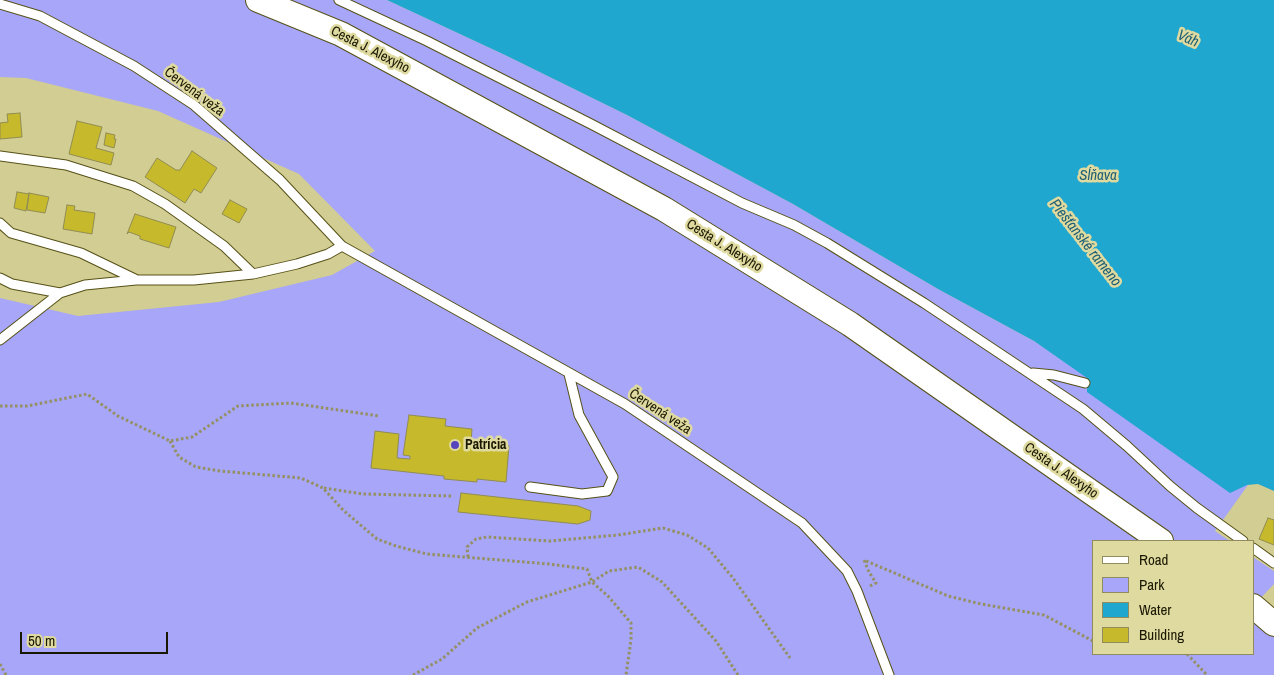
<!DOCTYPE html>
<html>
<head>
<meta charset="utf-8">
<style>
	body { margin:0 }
	#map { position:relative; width:1274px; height:675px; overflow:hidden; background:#d2cd92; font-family:"Archivo Narrow",sans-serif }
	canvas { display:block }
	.legend { position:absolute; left:1092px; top:540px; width:162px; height:115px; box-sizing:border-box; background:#dfda9f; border:1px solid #908c60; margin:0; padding:6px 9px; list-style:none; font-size:15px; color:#1a1702 }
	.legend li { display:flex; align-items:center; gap:10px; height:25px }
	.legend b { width:25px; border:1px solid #908c60 }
	.scale { position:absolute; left:20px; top:632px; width:148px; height:22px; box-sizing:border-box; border:2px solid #1a1702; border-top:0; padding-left:6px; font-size:15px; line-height:18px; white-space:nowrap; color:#1a1702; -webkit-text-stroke:4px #dfda9f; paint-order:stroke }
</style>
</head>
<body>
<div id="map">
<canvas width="1274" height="675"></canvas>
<ul class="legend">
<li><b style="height:6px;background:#fff"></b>Road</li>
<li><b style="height:14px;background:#a7a6f9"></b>Park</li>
<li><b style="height:14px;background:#20a7cf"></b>Water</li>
<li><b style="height:14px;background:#c6ba2c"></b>Building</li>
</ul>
<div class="scale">50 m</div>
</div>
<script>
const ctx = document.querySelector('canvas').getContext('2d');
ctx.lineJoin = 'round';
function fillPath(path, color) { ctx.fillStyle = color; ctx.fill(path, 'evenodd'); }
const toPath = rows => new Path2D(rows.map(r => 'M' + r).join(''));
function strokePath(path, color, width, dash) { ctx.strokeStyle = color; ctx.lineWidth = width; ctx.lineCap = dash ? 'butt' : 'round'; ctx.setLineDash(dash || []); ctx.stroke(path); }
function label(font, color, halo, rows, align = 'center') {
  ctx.font = font + ' "Archivo Narrow",sans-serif'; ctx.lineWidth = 5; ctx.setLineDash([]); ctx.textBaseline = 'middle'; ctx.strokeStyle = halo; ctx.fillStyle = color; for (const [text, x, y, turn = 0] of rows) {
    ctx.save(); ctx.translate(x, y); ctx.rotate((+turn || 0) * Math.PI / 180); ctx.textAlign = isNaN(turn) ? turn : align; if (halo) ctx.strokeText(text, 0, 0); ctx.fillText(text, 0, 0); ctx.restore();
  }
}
fillPath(toPath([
	[0,0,387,0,505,55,627,115,793,204,938,289,1034,341,1248,485,1215,531,1230,541,1093,541,1093,654,1253,654,1253,609,1274,628,1274,675,0,675,0,298,78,316,219,302,332,275,375,251,299,174,158,111,26,78,0,77],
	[1253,557,1274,571,1274,584,1253,606]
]), '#a7a6f9');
fillPath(toPath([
	[387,0,1274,0,1274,491,1258,484,1247,485,1230,493,1087,392,1087,378,1034,341,938,289,793,204,627,115,505,55]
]), '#20a7cf');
const building = toPath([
	[20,113,22,137,0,139,0,123,8,122,7,114,20,113],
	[77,121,102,127,96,148,114,153,111,165,69,154,77,121],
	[106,133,115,135,114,139,116,139,114,148,104,145,106,133],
	[192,151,217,168,201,193,194,189,185,203,145,177,157,158,176,170,180,170,192,151],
	[17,192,29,194,26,211,14,208,17,192],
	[29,193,49,197,45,213,27,210,29,193],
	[230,200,247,209,239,223,222,214,230,200],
	[67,205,75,206,74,210,95,213,92,234,63,229,67,205],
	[135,214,176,227,169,248,140,239,140,236,129,232,127,234,135,214],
	[409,415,446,419,445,426,472,429,471,442,509,446,506,482,477,479,477,482,444,479,444,476,371,468,375,431,399,434,397,458,410,459,410,456,403,455,409,415],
	[461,493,578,506,591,511,590,520,578,524,458,512,461,493],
	[1268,518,1274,520,1274,545,1259,539,1268,518]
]);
fillPath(building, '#c6ba2c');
strokePath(building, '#918c53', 1);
const service = toPath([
	[339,0,427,41,591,124,742,203,794,225,827,243,924,303,1083,409,1127,446,1170,486,1197,508,1243,541],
	[0,4,40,16,134,66,194,105,280,180,342,246,625,404,802,523,847,571,857,591,889,675],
	[0,156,66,165,133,186,165,204,224,246,253,274],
	[0,223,11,233,81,253,135,279],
	[0,278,12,284,60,293],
	[0,340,60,293,85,285,136,280,194,280,253,274,297,264,328,254,342,246],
	[1033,373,1054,375,1085,383],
	[530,487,582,494,607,491,613,477,579,415,569,374],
	[1253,548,1274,563]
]);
const secondary = toPath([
	[258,0,341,34,664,209,850,324,1161,541],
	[1253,606,1274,624]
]);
strokePath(service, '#565117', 11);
strokePath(secondary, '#565117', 26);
strokePath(toPath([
	[0,406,27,406,87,394,118,416,170,441,192,437,238,406,291,403,379,416],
	[170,441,179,457,196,467,220,471,301,478,323,488,343,510,377,539,396,546,427,554,549,564,587,569,592,582,609,571,638,567,662,582,716,641,738,675],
	[324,488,363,494,452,496],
	[468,557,467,547,476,539,487,537,550,541,618,535,663,528,687,535,708,548,733,578,790,658],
	[870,586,876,583,869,572,864,560,948,596,981,604,1044,615,1093,641],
	[1187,654,1207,675],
	[0,664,6,675],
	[413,675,442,659,477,628,527,602,592,582,608,596,631,623,631,640,626,675]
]), '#949062', 3, [2.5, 2.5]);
strokePath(service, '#fff', 9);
strokePath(secondary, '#fff', 24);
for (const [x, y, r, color] of [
	[455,445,5,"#5644bc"]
]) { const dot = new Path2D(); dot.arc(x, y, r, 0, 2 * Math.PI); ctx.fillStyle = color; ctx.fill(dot); strokePath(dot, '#dfda9f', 2); }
label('14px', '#1a1702', '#dfda9f', [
	["Cesta J. Alexyho",370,50,27],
	["Červená veža",194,92,37],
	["Cesta J. Alexyho",724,246,32],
	["Červená veža",660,412,33],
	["Cesta J. Alexyho",1061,471,35]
]);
label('bold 14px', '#1a1702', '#dfda9f', [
	["Patrícia",465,445]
], 'left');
label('italic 15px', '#1e5f75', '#dfda9f', [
	["Váh",1188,39,24],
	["Sĺňava",1098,176],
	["Piešťanské rameno",1085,243,52]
]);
</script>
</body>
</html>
